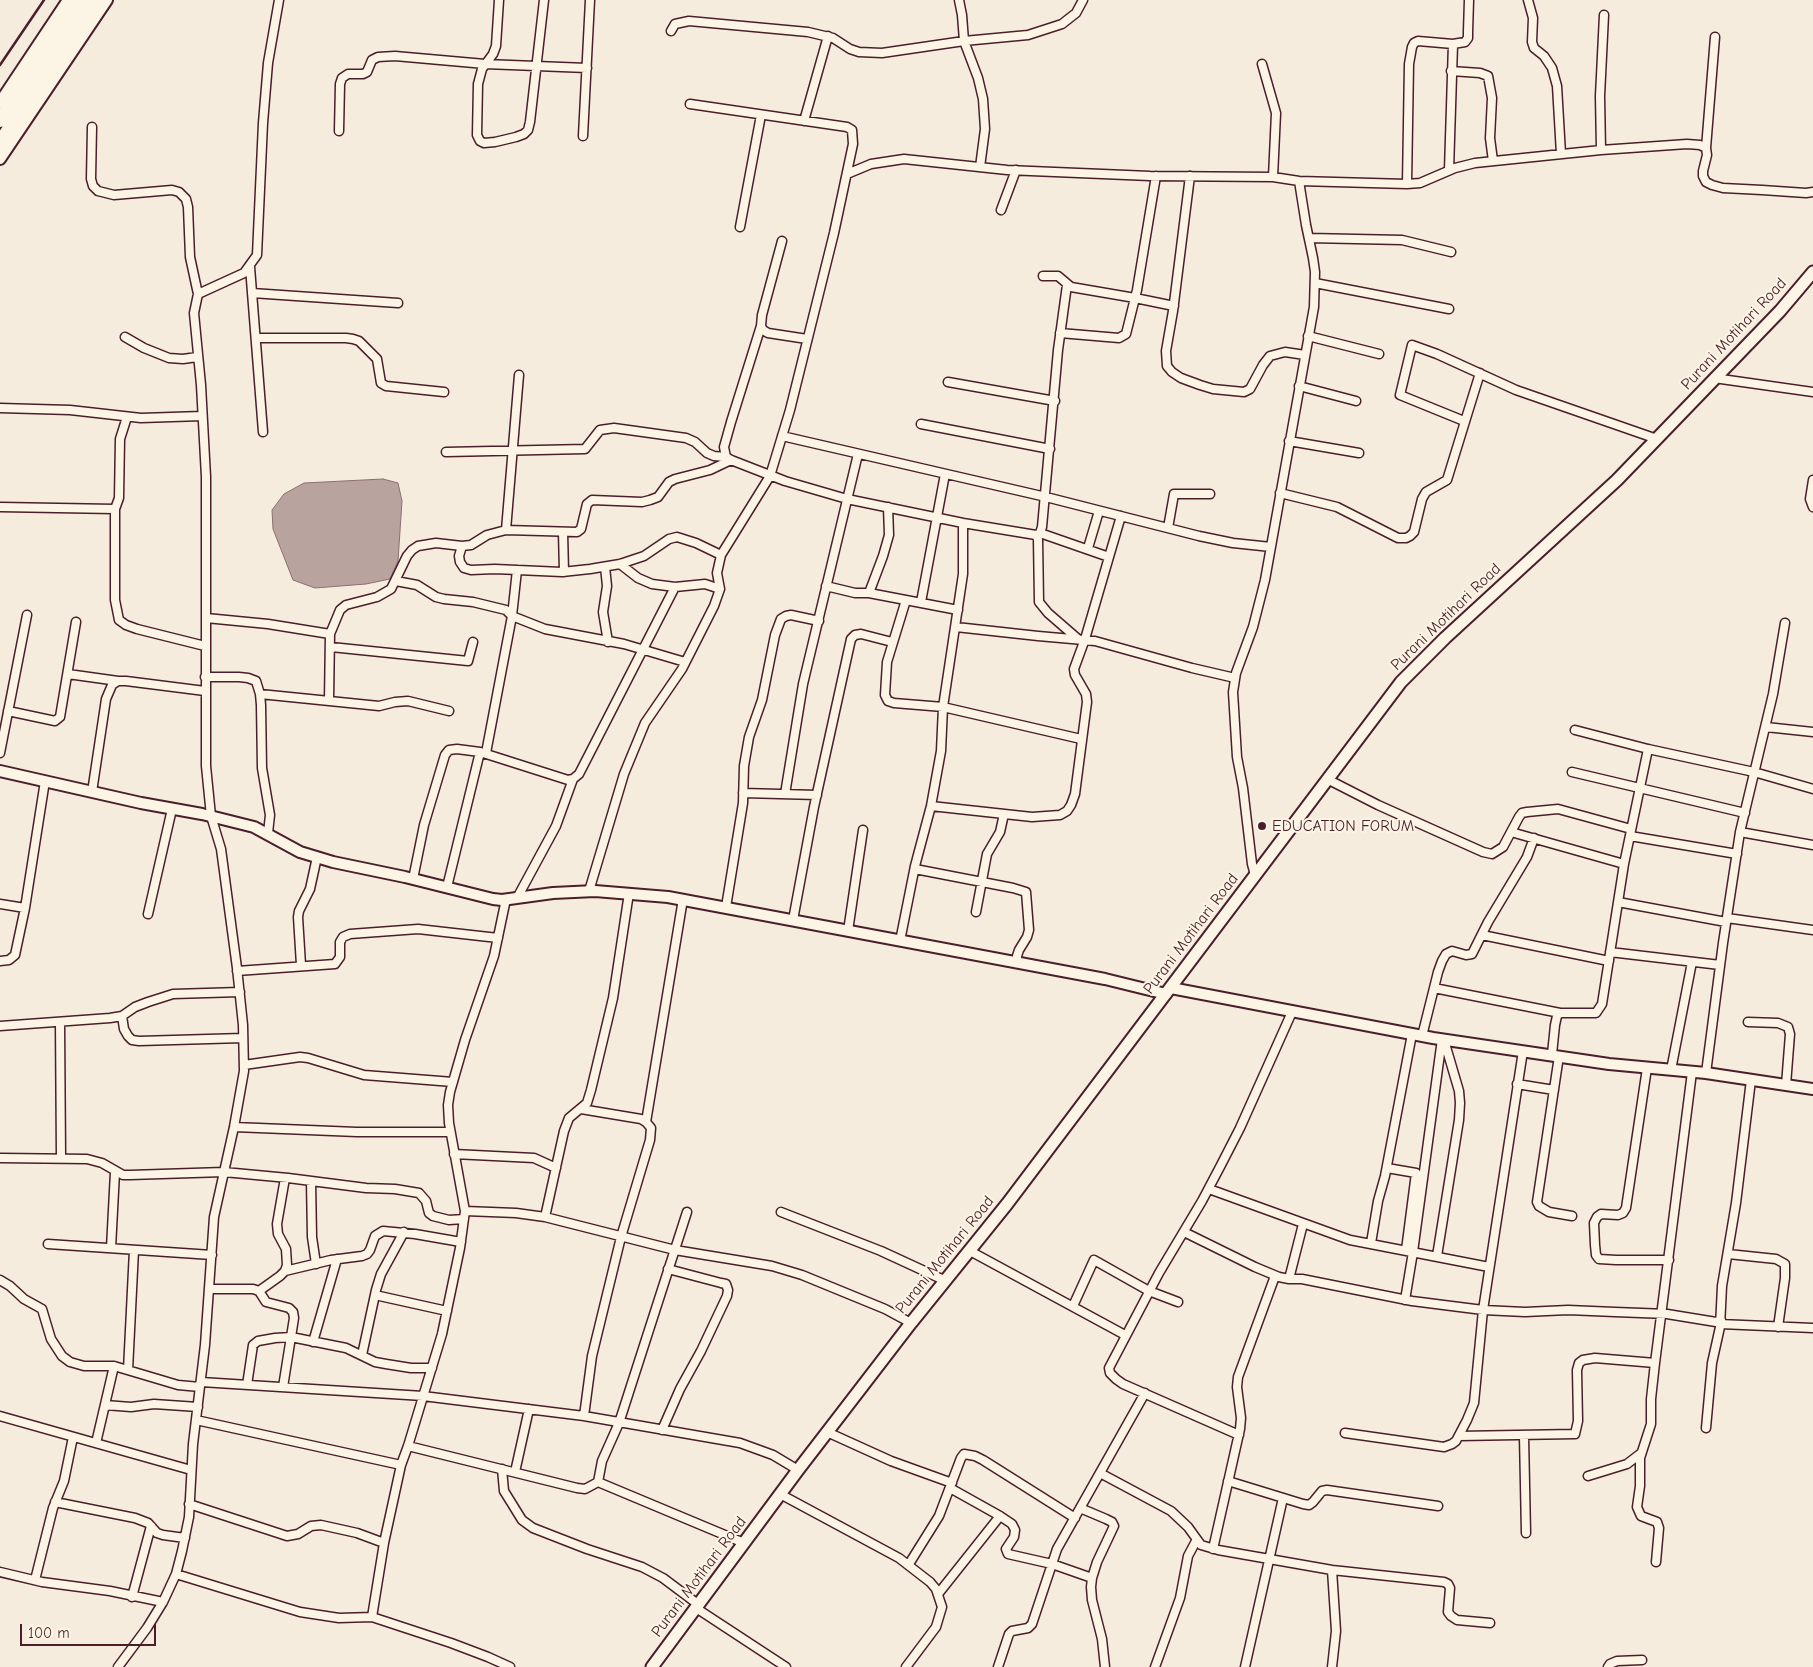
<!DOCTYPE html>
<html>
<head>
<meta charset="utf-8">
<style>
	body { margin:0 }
	#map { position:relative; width:1813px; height:1667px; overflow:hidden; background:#f5ecde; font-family:"Comic Neue",sans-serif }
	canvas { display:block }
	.scale { position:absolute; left:20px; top:1624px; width:136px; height:22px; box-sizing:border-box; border:2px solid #4a1f2b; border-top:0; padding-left:6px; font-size:15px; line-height:18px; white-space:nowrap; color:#4a1f2b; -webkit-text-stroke:4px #fcf5e5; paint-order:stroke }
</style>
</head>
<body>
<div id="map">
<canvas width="1813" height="1667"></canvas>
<div class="scale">100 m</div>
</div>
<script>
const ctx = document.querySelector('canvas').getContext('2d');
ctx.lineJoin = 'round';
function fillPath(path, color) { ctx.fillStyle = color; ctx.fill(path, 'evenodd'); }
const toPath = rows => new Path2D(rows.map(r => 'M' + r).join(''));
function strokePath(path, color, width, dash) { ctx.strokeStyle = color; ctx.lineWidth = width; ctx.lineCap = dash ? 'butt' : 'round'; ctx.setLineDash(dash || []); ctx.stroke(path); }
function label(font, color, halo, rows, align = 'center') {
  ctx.font = font + ' "Comic Neue",sans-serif'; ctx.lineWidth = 4; ctx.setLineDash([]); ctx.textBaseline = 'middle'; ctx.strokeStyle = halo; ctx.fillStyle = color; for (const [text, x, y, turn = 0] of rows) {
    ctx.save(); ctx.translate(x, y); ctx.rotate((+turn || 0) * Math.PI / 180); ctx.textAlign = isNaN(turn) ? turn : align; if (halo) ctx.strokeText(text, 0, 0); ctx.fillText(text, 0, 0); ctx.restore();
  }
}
const water = toPath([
	[383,479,398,483,402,501,398,561,390,579,366,584,315,588,293,580,273,529,272,510,284,494,304,483,383,479]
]);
fillPath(water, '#b8a39e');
strokePath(water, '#8c6e70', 1);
const minor = toPath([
	[499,0,496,46,493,54,482,69,478,84,477,135,480,141,484,143,495,142,516,137,524,134,528,130,530,122,544,0],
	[959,0,962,15,964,41,978,78,983,99,985,129,980,167],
	[1528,0,1533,18,1532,42,1534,48,1544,56,1552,68,1557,86,1561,154],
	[671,31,675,24,689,21,808,32,833,38,850,49,859,52,882,53,964,41,1028,35,1062,24,1076,13,1083,0],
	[1262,64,1276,113,1273,177],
	[1451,71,1480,73,1488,76,1492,98,1490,138,1493,161],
	[804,121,828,36],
	[92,127,91,179,93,186,98,191,114,195,172,190,179,192,186,199,188,207,190,257,198,294],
	[339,131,340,84,342,78,348,74,363,74,367,72,372,60,378,57,395,56,485,64,587,68],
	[583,136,590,0],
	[1706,148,1715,37],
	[1601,150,1600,96,1604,15],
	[1449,170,1453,44],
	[847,174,871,164,904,159,1007,170,1150,176,1273,177,1299,181,1407,184,1420,183,1455,168,1475,163,1601,150,1687,144,1700,145,1706,148,1707,155,1703,171,1703,176,1706,182,1712,185,1723,188,1762,190,1806,193,1813,192],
	[1190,176,1173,311,1166,351,1167,366,1172,372,1181,378,1200,385,1213,389,1244,392,1250,389,1263,365,1270,356,1285,352,1305,355],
	[1407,184,1409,64,1412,47,1414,43,1418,41,1453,44,1465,42,1468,38,1468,32,1469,0],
	[1001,210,1016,170],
	[740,227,761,115],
	[1309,238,1402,240,1451,252],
	[782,241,762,315,761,326,763,330,768,333,807,339],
	[250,267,263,432],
	[1043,276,1058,276,1071,287,1135,298,1174,306],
	[1315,283,1449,309],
	[252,293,398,303],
	[761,326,731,422,724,447,726,457,731,460,785,481,847,499,963,523,1036,535,1040,533,1042,527,1058,350,1067,285],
	[1060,333,1119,338,1126,334,1137,290,1156,176],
	[1308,336,1379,354],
	[125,337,144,348,169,358,183,359,197,357],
	[256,338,346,338,353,339,359,341,377,359,381,383,386,386,444,392],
	[1714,378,1813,392],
	[948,382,1055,401],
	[1299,386,1356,401],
	[0,408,70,410,141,418,202,416],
	[1464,421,1400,395,1412,345,1437,354,1516,390,1657,439],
	[921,424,1050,449],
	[782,436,1046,497,1199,536,1233,543,1271,547],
	[1289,441,1359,453],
	[446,452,585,449,600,430,614,428,686,438,695,442,707,453,714,456,726,457],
	[1813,480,1810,499,1813,507],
	[1280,493,1337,507,1398,538,1406,538,1410,536,1414,532,1422,499,1426,492,1447,480,1480,373],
	[0,507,115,509,119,498,120,439,127,417],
	[115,509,115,600,119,620,126,625,137,629,205,646],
	[1168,528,1174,494,1210,494],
	[506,530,519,375],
	[563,532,564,572],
	[1040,533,1109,557],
	[1036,535,1038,539,1039,602,1048,613,1078,639],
	[462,546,459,556,460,562,464,568,471,570,495,569,562,572,590,569,620,564,644,556,669,539,677,537,696,543,721,555],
	[1088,548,1099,511],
	[620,564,638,578,652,584,675,587,705,584,720,589],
	[605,567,607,586,603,612,608,642],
	[396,581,417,585,436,597,444,599,473,602,506,610,512,616,545,629,624,644,685,662],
	[826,586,855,593,869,593,883,556,889,535,888,507],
	[869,593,958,610],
	[906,600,887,662,885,695,888,701,894,703,943,707,1081,739],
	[921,602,945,474],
	[206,618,268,624,330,634],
	[956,627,1038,636,1095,641,1192,668,1235,678],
	[331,647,468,661,473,642],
	[68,674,118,681],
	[205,677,239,677,248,678,256,681,260,694,261,705,262,768,270,815,268,833],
	[260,694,379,706,395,702,408,701,449,711],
	[329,700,330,634,340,610,346,605,377,597,391,589,407,556,412,550,418,546,436,543,462,546,471,545,487,535,506,530,577,532,581,529,587,504,592,500,642,502,650,500,658,497,669,482,675,479,710,470,731,460],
	[8,711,55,721,60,717,76,622],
	[1766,727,1813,732],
	[1575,730,1648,749,1754,772,1813,789],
	[0,753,27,615],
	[486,753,512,616,517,570],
	[1572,772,1745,813],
	[1327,779,1378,805,1483,852,1492,854,1503,847,1519,817,1522,813,1527,812,1558,809,1631,829],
	[92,792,106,699,112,685,118,681,126,681,205,691],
	[743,793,817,795],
	[785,794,803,684,858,454],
	[931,806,1032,817,1060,815,1067,811,1071,805,1075,794,1087,702,1086,694,1075,675,1074,669,1085,639,1121,516],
	[1511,832,1624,864],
	[1740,832,1813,845],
	[1630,836,1737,854],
	[915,869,1013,888,1026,892,1029,930,1027,937,1019,950,1017,956,1017,962],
	[1255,875,1252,864,1243,788,1237,757,1233,692,1236,673,1253,627,1265,580,1314,307,1315,272,1313,258,1306,225,1299,181],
	[413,879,424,825,445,755,449,750,457,749,480,752,568,780,573,779,579,774,675,587],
	[447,887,480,752],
	[589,891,624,774,645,723,682,669,714,606,720,589,717,573,721,555,770,476,790,410,834,233,853,144,852,130,847,127,690,104],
	[517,898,556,826,573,779],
	[1618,902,1726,922],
	[0,904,25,908],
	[726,907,743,803,744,766,749,737,762,700,775,635,781,619,786,616,791,615,819,621],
	[976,912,987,854,1000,832,1004,814],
	[148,914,172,809],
	[1727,918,1813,930],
	[793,920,814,807,851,639,855,635,861,634,892,642],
	[848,931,863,830],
	[1482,935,1609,961],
	[900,941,915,866,931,806,941,751,943,707,963,574,963,523],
	[1610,952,1720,965],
	[0,961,9,960,15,955,25,908,45,781],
	[301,965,298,917,299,911,310,889,317,857],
	[237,971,335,964,340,957,340,942,343,937,350,934,418,929,498,938],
	[1434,988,1560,1013],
	[122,1016,124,1029,128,1036,132,1040,139,1041,243,1038],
	[60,1022,61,1158],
	[1748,1022,1778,1023,1788,1027,1790,1034,1786,1085],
	[0,1026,110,1018,122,1016,135,1007,148,1002,173,994,240,992],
	[1422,1036,1438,972,1442,961,1446,954,1452,951,1466,955,1472,954,1488,922,1527,857,1534,838],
	[1552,1054,1555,1025,1557,1016,1560,1013,1596,1013,1602,1004,1624,864,1648,749],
	[1559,1056,1537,1202,1539,1206,1549,1212,1572,1216],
	[244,1065,300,1057,308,1058,364,1075,453,1082],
	[1647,1068,1626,1208,1623,1213,1618,1215,1601,1214,1597,1217,1594,1223,1595,1245,1596,1255,1599,1259,1616,1260,1669,1260],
	[1671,1070,1692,962],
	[1706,1073,1723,943,1740,832,1773,694,1785,623],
	[1517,1084,1554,1090],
	[581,1109,641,1119,646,1122,651,1128,650,1140,621,1237,592,1356,584,1416],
	[646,1122,683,899],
	[234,1127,357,1132,450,1132],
	[454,1154,534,1158,556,1168],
	[0,1158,87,1159,102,1163,123,1175,130,1175,224,1172,288,1178,366,1188,395,1189,419,1193,426,1201,429,1213,433,1216,449,1220,464,1219],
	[1387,1168,1416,1173,1406,1250],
	[311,1181,312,1237,316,1264],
	[1209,1189,1350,1240,1489,1267],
	[465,1211,516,1213,545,1217,675,1250,772,1266,802,1275,885,1309,911,1323],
	[781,1212,881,1251,946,1281],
	[545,1217,564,1131,569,1118,587,1103,591,1090,613,998,629,893],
	[1184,1232,1255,1267,1279,1277,1289,1279,1302,1279,1412,1301,1483,1310,1525,1312,1568,1310,1615,1312,1667,1314,1716,1322,1721,1320],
	[1371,1243,1378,1201,1385,1176,1412,1034],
	[48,1244,212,1255],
	[111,1248,115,1172],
	[970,1251,1125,1335],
	[1728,1254,1776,1259,1785,1264,1785,1278,1778,1327],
	[1437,1256,1459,1120,1460,1103,1459,1091,1444,1040],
	[285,1271,331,1260,362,1256,367,1254,370,1250,375,1236,383,1231,415,1234,461,1242],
	[1289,1279,1303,1224],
	[0,1280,10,1286,24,1299,42,1309,51,1339,62,1356,70,1362,84,1366,114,1366,178,1385,200,1387],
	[210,1289,253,1289,259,1291,266,1302,289,1308,293,1312,294,1318,283,1387],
	[259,1291,280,1276,285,1271,287,1265,286,1249,278,1234,277,1224,285,1178],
	[375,1295,447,1311],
	[1405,1300,1413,1252,1442,1039],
	[1073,1306,1094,1260,1149,1291,1178,1302],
	[1720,1324,1813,1328],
	[313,1342,337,1259],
	[362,1355,376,1290,381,1274,404,1232],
	[128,1370,134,1250],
	[201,1382,423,1396,584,1416,740,1443,773,1455,798,1470],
	[247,1385,253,1345,258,1341,275,1338,291,1337,346,1348,375,1362,386,1364,411,1368,432,1368],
	[105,1405,131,1407,154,1404,198,1407],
	[0,1416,191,1470],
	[196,1420,401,1465],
	[1706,1428,1712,1363,1720,1327,1722,1286,1736,1203,1751,1080],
	[662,1430,680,1389,701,1351,727,1296,728,1290,726,1284,721,1283,668,1269],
	[827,1432,891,1461,952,1483],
	[1345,1433,1444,1447,1452,1444,1456,1441,1467,1420,1474,1403,1483,1310,1523,1051],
	[1239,1435,1123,1384,1116,1379,1110,1373,1109,1368,1159,1273,1202,1201,1221,1165,1240,1128,1292,1012],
	[1459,1436,1575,1434,1578,1421,1577,1370,1579,1363,1583,1360,1595,1358,1655,1363],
	[1524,1436,1526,1533],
	[96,1443,114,1366],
	[408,1446,577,1488,585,1489,598,1482,602,1461,619,1423,687,1212],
	[502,1469,504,1491,509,1499,522,1520,533,1528,587,1549,642,1567,663,1578,699,1605],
	[515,1472,529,1409],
	[1100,1473,1171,1511,1188,1527,1201,1545,1218,1550,1332,1570,1444,1582,1448,1584,1450,1588,1448,1612,1451,1616,1457,1620,1490,1623],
	[1588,1476,1627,1464,1640,1454],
	[1228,1481,1303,1504,1309,1505,1313,1502,1322,1491,1327,1490,1438,1506],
	[598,1482,744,1543],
	[950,1488,1000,1516,1012,1524,1015,1530,1014,1537,1006,1549,1008,1554,1052,1564,1092,1578],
	[780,1494,899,1558,930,1582,936,1589,942,1607,936,1627,906,1667],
	[55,1502,135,1518,148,1523,157,1533,163,1535,185,1538],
	[189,1504,287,1536,298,1534,311,1526,321,1525,357,1533,384,1543],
	[1080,1508,1106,1519,1112,1522,1114,1526,1097,1562,1092,1578,1091,1587,1092,1600,1102,1639,1105,1667],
	[1213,1549,1240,1429,1241,1418,1237,1387,1238,1377,1275,1276],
	[1656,1562,1659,1528,1657,1522,1641,1516,1637,1507,1640,1486,1640,1458,1651,1424,1651,1399,1655,1363,1692,1072],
	[909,1564,939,1516,961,1458,964,1454,975,1456,983,1460,1075,1518],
	[1332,1570,1336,1631,1332,1667],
	[0,1572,42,1582,110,1591,163,1602],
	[176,1574,300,1612,339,1618,372,1617,451,1643,488,1657,510,1667],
	[35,1580,53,1508,64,1481,73,1437],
	[938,1594,1000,1516],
	[132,1597,151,1526],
	[696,1608,786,1667],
	[372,1617,384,1543,401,1465,408,1446,442,1334,460,1248,465,1211,449,1123,448,1105,450,1092,465,1040,494,956,506,899],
	[118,1667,147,1628,163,1602,176,1574,182,1551,189,1517,193,1444,205,1345,214,1217,234,1127,244,1071,243,1025,237,968,221,849,211,816,206,766,206,477,201,385,194,313,198,294,244,273,257,255,263,123,268,63,279,0],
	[998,1667,1009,1634,1012,1631,1028,1628,1032,1624,1057,1549,1145,1393],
	[1155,1667,1180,1598,1188,1556,1196,1541],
	[1245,1667,1283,1498],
	[1608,1667,1610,1664,1617,1661,1642,1660]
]);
const tertiary = toPath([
	[0,102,68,0],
	[0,159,107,0],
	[0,771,141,803,202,814,254,827,300,852,333,862,405,877,493,899,502,900,553,893,595,891,668,897,1105,979,1166,994],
	[1171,988,1433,1038,1609,1064,1706,1073,1813,1089]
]);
const secondary = toPath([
	[652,1667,798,1470,911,1323,1007,1204,1401,682,1445,638,1617,480,1780,311,1813,272]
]);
const trunk = toPath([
	[0,120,81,0],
	[0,143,96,0]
]);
strokePath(minor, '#4a1f2b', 11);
strokePath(tertiary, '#4a1f2b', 14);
strokePath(secondary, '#4a1f2b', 15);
strokePath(trunk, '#4a1f2b', 18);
strokePath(minor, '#fcf5e5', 8);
strokePath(tertiary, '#fcf5e5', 10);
strokePath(secondary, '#fcf5e5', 11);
strokePath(trunk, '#fcf5e5', 14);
strokePath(toPath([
	[0,65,44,0]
]), '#4a1f2b', 2.5);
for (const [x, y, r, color] of [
	[1262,826,5,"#4a1f2b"]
]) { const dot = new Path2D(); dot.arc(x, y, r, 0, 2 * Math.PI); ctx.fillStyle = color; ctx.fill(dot); strokePath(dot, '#fcf5e5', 2); }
label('16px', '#4a1f2b', '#fcf5e5', [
	["Purani Motihari Road",1734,334,-47],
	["Purani Motihari Road",1446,617,-44],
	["Purani Motihari Road",1191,934,-53],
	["Purani Motihari Road",945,1255,-51],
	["Purani Motihari Road",699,1577,-53]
]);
label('16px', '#4a1f2b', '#fcf5e5', [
	["EDUCATION FORUM",1272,826]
], 'left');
</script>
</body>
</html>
